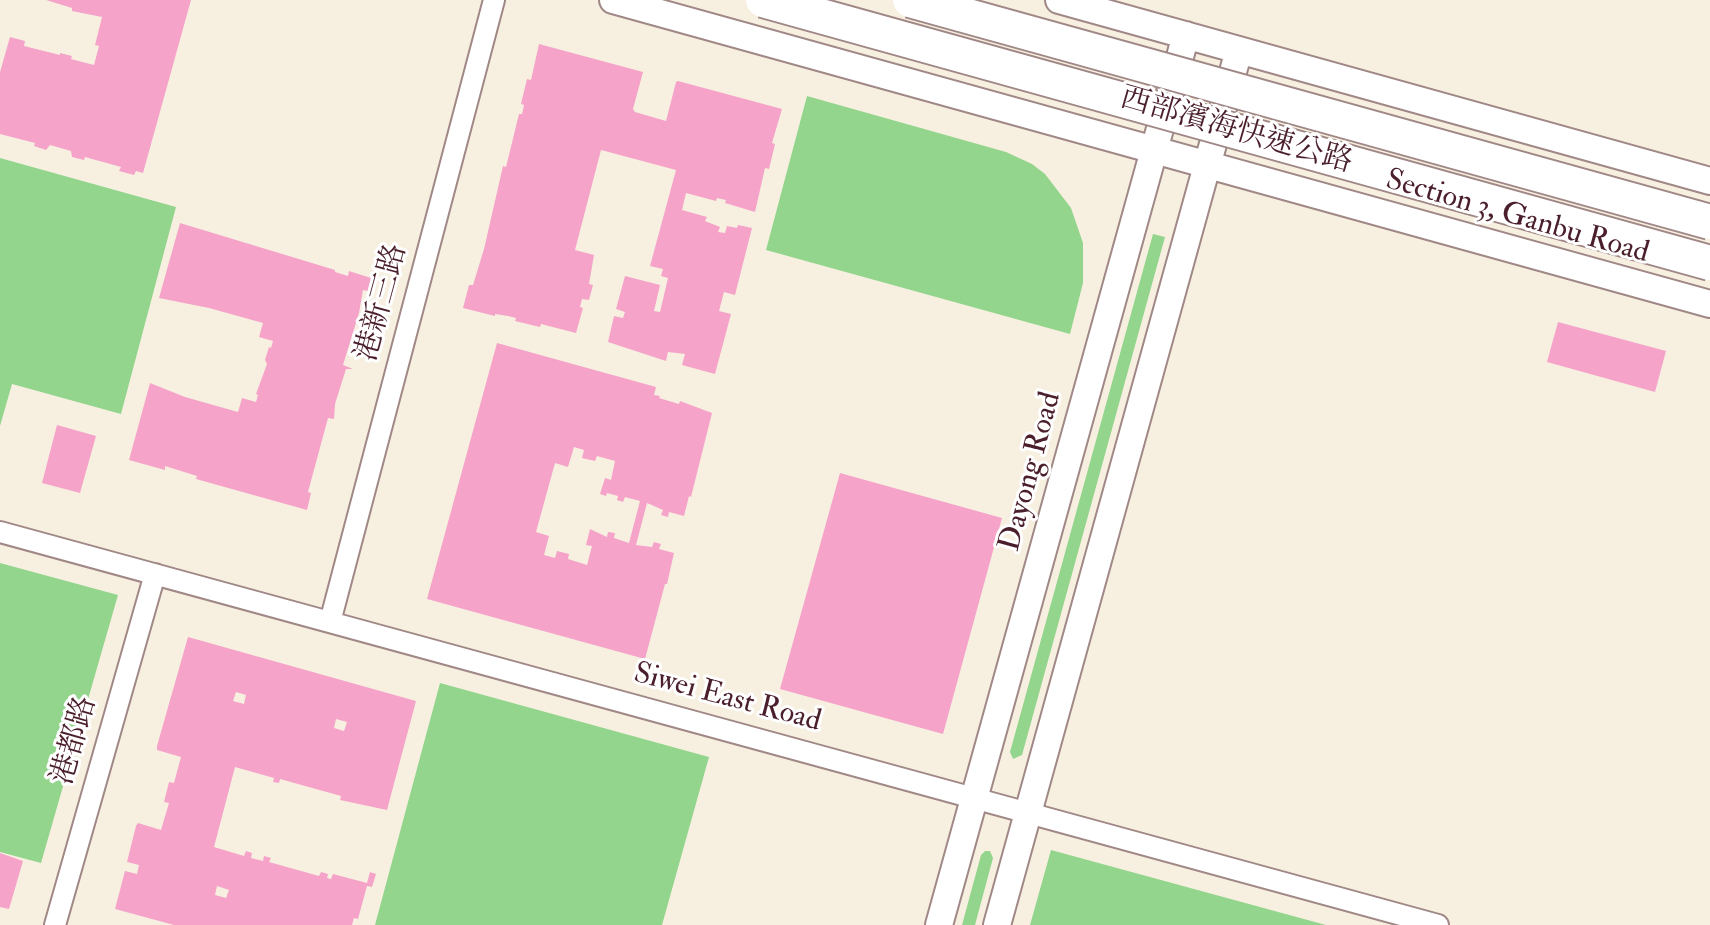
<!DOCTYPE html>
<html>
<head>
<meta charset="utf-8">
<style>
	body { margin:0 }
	canvas { display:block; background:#f7f0e1 }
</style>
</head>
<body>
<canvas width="1710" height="925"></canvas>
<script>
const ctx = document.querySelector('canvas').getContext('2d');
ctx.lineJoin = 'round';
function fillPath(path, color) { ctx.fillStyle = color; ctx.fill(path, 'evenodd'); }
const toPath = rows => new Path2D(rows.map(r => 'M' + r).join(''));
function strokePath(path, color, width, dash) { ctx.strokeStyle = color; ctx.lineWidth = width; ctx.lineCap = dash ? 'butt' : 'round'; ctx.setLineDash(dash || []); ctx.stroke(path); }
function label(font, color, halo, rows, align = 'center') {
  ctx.font = font + ' "IM FELL Double Pica","Noto Serif TC",serif'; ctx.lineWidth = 6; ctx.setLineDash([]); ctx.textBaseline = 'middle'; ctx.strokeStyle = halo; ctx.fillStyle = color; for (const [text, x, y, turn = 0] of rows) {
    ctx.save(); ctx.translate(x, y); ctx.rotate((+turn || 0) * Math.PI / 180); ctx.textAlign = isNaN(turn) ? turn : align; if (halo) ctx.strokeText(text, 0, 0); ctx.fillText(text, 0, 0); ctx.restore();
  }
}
fillPath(toPath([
	[807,96,1006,152,1032,164,1045,174,1071,208,1083,243,1083,283,1070,334,766,250],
	[0,158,176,207,121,414,12,384,0,426],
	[1153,234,1165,237,1022,755,1013,759,1010,752],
	[0,563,118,595,41,863,0,852],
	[440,683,709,757,662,925,375,925],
	[1051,850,1326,925,1030,925],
	[985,851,990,851,993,858,975,925,962,925,981,855]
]), '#93d58c');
fillPath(toPath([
	[46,0,191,0,143,173,136,171,134,175,119,171,121,167,85,157,84,160,72,157,71,151,50,145,46,150,34,146,35,143,0,134,0,72,10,37,25,41,24,46,60,55,60,53,72,56,71,59,94,65,99,46,95,45,102,17,72,11,72,8],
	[539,44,643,72,633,109,635,112,666,121,676,82,678,81,782,109,772,143,775,144,769,169,765,168,755,212,725,203,726,200,717,198,716,201,686,193,682,210,707,217,705,221,720,227,718,232,725,233,727,226,737,228,738,225,752,228,735,295,724,292,719,311,731,314,715,374,682,365,685,354,668,352,666,361,608,342,614,316,623,318,625,312,616,309,625,276,660,285,654,311,660,312,668,278,661,276,663,269,650,266,676,170,601,150,575,250,594,255,589,284,593,285,589,300,582,299,580,307,583,308,576,333,541,324,540,327,515,321,516,318,508,316,495,314,495,316,463,308,469,285,473,285,484,249,503,166,506,167,519,114,522,114,524,105,521,104,527,79,531,80],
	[180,223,335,270,335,272,348,276,349,271,371,278,368,291,363,290,359,313,343,365,353,369,346,369,335,404,334,419,328,418,308,492,311,493,307,510,196,479,197,476,165,466,165,470,129,460,150,383,185,397,238,412,242,398,256,402,258,395,256,394,267,364,265,360,269,347,271,348,273,341,259,337,263,323,209,308,159,298],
	[1558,322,1666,351,1655,392,1547,362],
	[497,343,656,387,654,395,660,396,659,398,679,404,680,401,712,413,691,497,689,496,684,516,669,512,668,517,661,515,663,510,647,503,636,545,652,547,654,542,661,544,659,549,674,553,667,584,665,584,645,659,427,599],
	[574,447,584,450,582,458,595,461,597,456,615,461,611,480,605,478,600,494,606,496,607,493,618,496,617,500,623,502,625,497,640,501,629,543,614,538,615,533,608,532,607,537,590,529,586,545,592,546,587,565,568,559,569,554,557,551,555,558,544,555,549,536,536,532,555,463,568,467],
	[57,425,96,436,80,493,42,483],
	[840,473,1002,518,943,734,780,689],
	[188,637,416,701,387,810,340,800,341,796,280,779,279,783,273,782,274,778,235,767,214,847,244,856,246,851,252,853,251,858,263,861,264,856,271,858,269,862,319,876,321,872,328,874,327,878,331,879,333,874,367,883,370,872,376,874,372,887,367,886,358,919,354,918,352,925,174,925,115,909,125,871,137,874,139,865,127,862,136,826,138,823,161,830,169,803,164,802,169,782,174,783,181,757,157,750,157,746],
	[236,692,246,695,244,704,233,701],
	[336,719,347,722,344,731,334,728],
	[217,886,229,890,226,898,215,895],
	[0,853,23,861,9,909,0,907]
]), '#f5a3c9');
const minor = toPath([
	[0,532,1438,925],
	[330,622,494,0],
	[55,925,155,574]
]);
const tertiary = toPath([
	[613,0,1710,304],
	[1059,0,1710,181],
	[939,925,1186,35],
	[997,925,1239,50]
]);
strokePath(minor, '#a08886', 24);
strokePath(tertiary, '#a08886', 30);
strokePath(minor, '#fff', 20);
strokePath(tertiary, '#fff', 26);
const trunkBridge = toPath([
	[763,0,1710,263],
	[910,0,1710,222]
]);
strokePath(trunkBridge, '#a08886', 38, []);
strokePath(trunkBridge, '#fff', 34);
label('30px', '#4a1f2b', '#fff', [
	["西部濱海快速公路",1236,132,16],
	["Section 3, Ganbu Road",1517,218,16],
	["港新三路",383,303,-75],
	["Dayong Road",1032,472,-75],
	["Siwei East Road",727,699,15],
	["港都路",76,741,-74]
]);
</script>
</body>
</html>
